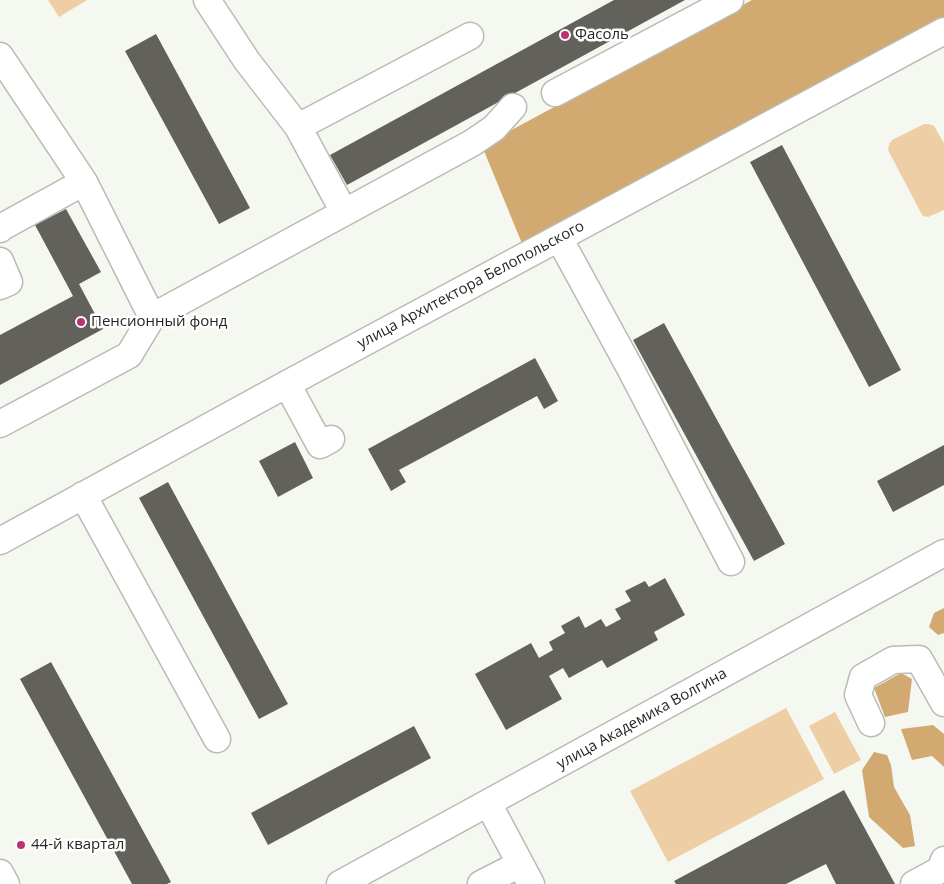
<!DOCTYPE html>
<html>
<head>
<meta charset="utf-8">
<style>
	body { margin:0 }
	canvas { display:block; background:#f5f8f1 }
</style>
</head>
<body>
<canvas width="944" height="884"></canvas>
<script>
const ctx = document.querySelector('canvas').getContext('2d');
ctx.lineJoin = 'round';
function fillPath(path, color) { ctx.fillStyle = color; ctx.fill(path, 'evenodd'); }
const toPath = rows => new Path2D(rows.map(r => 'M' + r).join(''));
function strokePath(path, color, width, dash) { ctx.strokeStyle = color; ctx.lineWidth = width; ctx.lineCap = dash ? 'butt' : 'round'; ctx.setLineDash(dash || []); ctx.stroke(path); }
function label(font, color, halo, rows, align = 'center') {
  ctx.font = font + ' "Open Sans",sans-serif'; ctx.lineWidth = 5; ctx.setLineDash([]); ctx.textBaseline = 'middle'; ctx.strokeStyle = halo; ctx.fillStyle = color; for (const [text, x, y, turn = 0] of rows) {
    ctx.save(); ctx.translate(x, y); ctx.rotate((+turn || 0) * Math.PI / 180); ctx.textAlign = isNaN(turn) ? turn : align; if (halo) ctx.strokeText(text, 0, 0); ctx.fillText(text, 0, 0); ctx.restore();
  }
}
fillPath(toPath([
	[48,0,87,0,59,17],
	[924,124,929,124,934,126,944,143,944,210,928,217,923,216,921,213,888,150,889,144,892,140],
	[786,708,824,779,668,862,630,791],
	[835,712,861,760,834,774,809,726]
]), '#eecfa5');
fillPath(toPath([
	[752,0,944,0,944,19,523,246,482,146],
	[944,608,944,633,938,635,929,627,934,613],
	[901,673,912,679,908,712,885,717,874,688],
	[933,725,944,734,944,767,932,756,912,760,901,729],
	[874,752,887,755,891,765,894,787,910,815,915,846,903,848,869,817,862,770]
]), '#d2aa71');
fillPath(toPath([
	[614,0,685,0,347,185,330,155],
	[156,34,250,208,219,224,125,51],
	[782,145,901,370,869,387,750,162],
	[66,209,101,272,79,284,103,329,0,385,0,335,73,296,35,225],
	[664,323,785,544,754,561,633,340],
	[535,358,558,401,544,409,537,396,399,470,406,482,391,491,368,449],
	[295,442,313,478,278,497,259,461],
	[944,445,944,485,893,512,877,481],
	[168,482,288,704,259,719,139,498],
	[665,578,685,615,654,632,658,640,607,668,602,660,569,678,563,668,549,676,562,699,506,730,475,674,531,643,539,658,553,650,549,642,565,633,561,626,579,616,585,628,601,619,606,627,621,619,615,609,631,601,625,591,645,581,649,587],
	[51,662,171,882,167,884,132,884,20,679],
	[414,726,431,758,268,845,251,813],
	[844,790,895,884,836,884,826,864,786,884,676,884,674,881]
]), '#62615b');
const minor = toPath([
	[207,0,247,61,298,127,344,212],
	[0,56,84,182,152,317,129,355,0,424],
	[555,93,730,0],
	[298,127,470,36],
	[0,229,2,227,84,182],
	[559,238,630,368,731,562],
	[0,261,9,282,0,286],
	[152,317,472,143,494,128,513,107],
	[287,384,320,445,331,439],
	[83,495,217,739],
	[0,541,287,384,944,31],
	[871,723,858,695,863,677,893,660,919,659,944,703],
	[488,803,531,884],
	[0,873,6,884],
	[340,884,944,553],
	[481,884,520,864],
	[914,884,940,870,944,860]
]);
strokePath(minor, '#b9bcb5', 29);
strokePath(minor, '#fff', 26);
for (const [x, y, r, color] of [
	[565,35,5,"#b93272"],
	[81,322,5,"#b93272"],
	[21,845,5,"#b93272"]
]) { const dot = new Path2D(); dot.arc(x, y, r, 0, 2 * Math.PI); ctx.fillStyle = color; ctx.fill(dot); strokePath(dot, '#fff', 2); }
label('15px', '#262724', '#fff', [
	["Фасоль",575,35],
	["Пенсионный фонд",91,322],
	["44-й квартал",31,845]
], 'left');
label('15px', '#262724', '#fff', [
	["улица Архитектора Белопольского",471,285,-28],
	["улица Академика Волгина",642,719,-29]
]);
</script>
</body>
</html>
